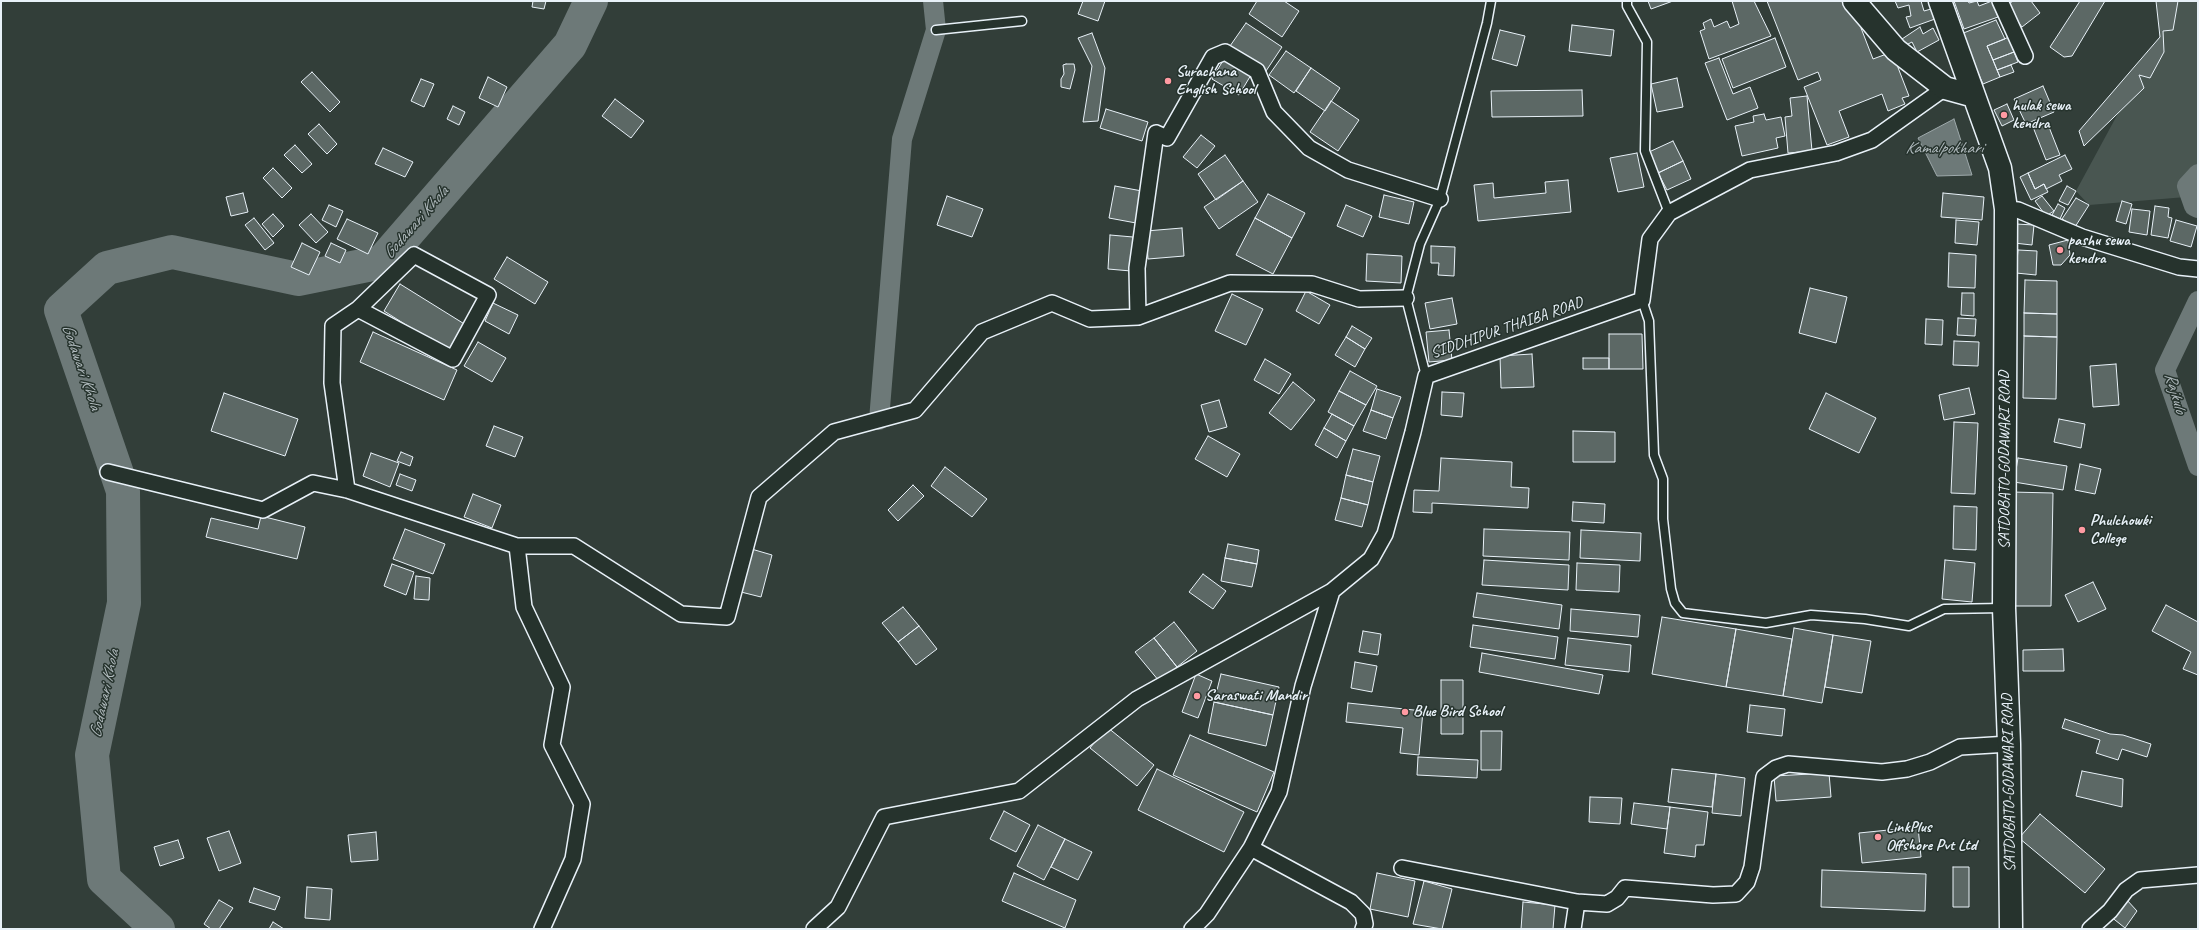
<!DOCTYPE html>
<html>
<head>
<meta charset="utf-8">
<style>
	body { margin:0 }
	#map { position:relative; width:2199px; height:930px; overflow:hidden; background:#323e39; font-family:Caveat,sans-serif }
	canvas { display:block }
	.frame { position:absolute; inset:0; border:2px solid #e8f1f8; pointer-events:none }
</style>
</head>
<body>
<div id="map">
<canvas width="2199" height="930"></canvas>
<div class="frame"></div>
</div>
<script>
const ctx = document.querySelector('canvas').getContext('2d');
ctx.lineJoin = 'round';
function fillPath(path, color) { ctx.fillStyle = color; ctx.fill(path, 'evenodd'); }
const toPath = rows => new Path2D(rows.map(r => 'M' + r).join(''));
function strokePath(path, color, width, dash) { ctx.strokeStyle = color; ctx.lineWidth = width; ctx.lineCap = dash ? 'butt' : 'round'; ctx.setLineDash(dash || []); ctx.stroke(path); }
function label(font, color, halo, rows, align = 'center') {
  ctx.font = font + ' Caveat,sans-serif'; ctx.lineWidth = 3; ctx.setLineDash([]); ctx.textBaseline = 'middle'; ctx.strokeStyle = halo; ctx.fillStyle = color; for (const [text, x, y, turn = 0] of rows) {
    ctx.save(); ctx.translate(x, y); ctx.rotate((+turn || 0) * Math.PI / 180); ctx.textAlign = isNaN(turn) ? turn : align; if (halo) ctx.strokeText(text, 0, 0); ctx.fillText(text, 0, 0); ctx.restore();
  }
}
fillPath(toPath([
	[2179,1,2198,1,2198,196,2089,205,2076,191]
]), '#495651');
const water = toPath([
	[1954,119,1972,175,1937,176,1918,138,1954,119]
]);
fillPath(water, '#6d7978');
strokePath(water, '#9ea9ab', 1);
strokePath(toPath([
	[2198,174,2187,186,2194,206,2198,208],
	[2198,301,2165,370,2198,466],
	[879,420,902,139,936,30,933,1]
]), '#6d7978', 20);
strokePath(toPath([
	[158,929,104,879,92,755,124,603,123,491,61,310,107,268,172,252,298,279,382,262,570,45,591,1]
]), '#6d7978', 34);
const building = toPath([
	[533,1,546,1,544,9,532,7,533,1],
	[1083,1,1105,1,1098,21,1078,14,1083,1],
	[1257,1,1284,1,1299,11,1282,37,1249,14,1257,1],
	[1648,1,1673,1,1651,9,1648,1],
	[1732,1,1754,1,1771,36,1709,59,1700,31,1705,29,1703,23,1711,19,1714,27,1727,21,1730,28,1739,24,1732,1],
	[1767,1,1845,1,1866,26,1861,28,1873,59,1892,52,1909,96,1902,98,1905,104,1888,111,1882,94,1839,111,1849,137,1827,145,1804,87,1821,80,1818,72,1798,80,1767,1],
	[1895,1,1921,1,1924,11,1931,9,1935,19,1910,28,1906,17,1911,16,1909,5,1898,8,1895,1],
	[1954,1,1968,1,1969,3,1977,1,1979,6,1992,1,1998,17,1964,29,1954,1],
	[2013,1,2031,1,2040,13,2022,27,2006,6,2013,1],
	[2080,1,2105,1,2072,56,2064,57,2050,47,2080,1],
	[2156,1,2178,1,2173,30,2163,31,2164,52,2150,78,2139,75,2144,88,2084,146,2079,131,2160,37,2156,1],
	[1996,20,2005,39,1987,46,2000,77,1983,84,1961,34,1996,20],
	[1246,23,1282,47,1266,71,1230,46,1246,23],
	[1572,25,1614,30,1611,56,1569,51,1572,25],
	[1920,27,1923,34,1933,28,1939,40,1917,52,1912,42,1906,45,1902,39,1920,27],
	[1500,30,1525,36,1517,66,1492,59,1500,30],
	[1092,33,1105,68,1098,121,1083,122,1092,66,1078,38,1092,33],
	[2009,37,2014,52,1993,60,1987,46,2009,37],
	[1775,38,1786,67,1733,88,1722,59,1775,38],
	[1286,51,1311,68,1294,93,1269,75,1286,51],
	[2014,52,2018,62,1997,70,1993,60,2014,52],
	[1719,58,1733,94,1750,87,1758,108,1727,120,1705,63,1719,58],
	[1224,59,1251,75,1239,95,1212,79,1224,59],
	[1066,64,1074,64,1075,70,1070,89,1061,87,1061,79,1064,74,1063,65,1066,64],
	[2011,65,2014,72,2000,77,1997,70,2011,65],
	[1311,68,1340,88,1325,111,1296,91,1311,68],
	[312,72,340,102,330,112,301,82,312,72],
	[488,77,507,87,498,107,479,98,488,77],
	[1677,78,1683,107,1657,112,1651,84,1677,78],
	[421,79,434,84,424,107,411,101,421,79],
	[2043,86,2054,112,2026,124,2014,99,2043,86],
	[1582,90,1583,116,1492,117,1491,91,1582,90],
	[1807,96,1812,151,1788,153,1785,117,1792,116,1790,98,1807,96],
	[615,99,644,121,631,138,602,116,615,99],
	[1331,101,1359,120,1338,151,1310,132,1331,101],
	[2007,104,2014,120,2002,126,1994,110,2007,104],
	[453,106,465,112,459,125,447,119,453,106],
	[1106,109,1148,122,1142,141,1100,128,1106,109],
	[1764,114,1766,120,1781,117,1785,136,1776,138,1778,148,1742,156,1735,126,1754,122,1753,116,1764,114],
	[2047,122,2060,155,2046,160,2033,127,2047,122],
	[319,124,337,144,327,154,308,134,319,124],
	[1201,135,1215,146,1197,168,1183,157,1201,135],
	[1673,141,1683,161,1658,173,1649,152,1673,141],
	[295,145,312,164,302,173,284,155,295,145],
	[383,148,413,162,405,177,375,164,383,148],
	[1637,153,1644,187,1618,192,1610,158,1637,153],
	[1225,155,1243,181,1216,200,1198,174,1225,155],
	[2065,155,2072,169,2059,175,2062,181,2046,189,2044,184,2035,189,2028,173,2065,155],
	[1683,161,1691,179,1667,190,1658,173,1683,161],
	[273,168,292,188,282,198,263,178,273,168],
	[2028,173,2035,189,2044,184,2048,192,2031,200,2020,177,2028,173],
	[1568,180,1571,212,1478,221,1474,185,1493,183,1494,198,1546,193,1545,182,1568,180],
	[1243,181,1258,202,1219,229,1204,207,1243,181],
	[1115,186,1142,191,1136,223,1109,218,1115,186],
	[2067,186,2076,191,2068,205,2059,201,2067,186],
	[243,193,248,212,231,216,226,197,243,193],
	[1943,193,1984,197,1982,220,1941,217,1943,193],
	[1268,194,1305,213,1292,238,1255,218,1268,194],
	[1384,195,1414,202,1409,224,1379,217,1384,195],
	[947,196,983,209,972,237,937,225,947,196],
	[2042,196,2054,211,2046,216,2035,201,2042,196],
	[2076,198,2089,205,2075,227,2062,219,2076,198],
	[2122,201,2132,204,2126,224,2116,221,2122,201],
	[2058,204,2065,208,2060,219,2052,215,2058,204],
	[329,205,343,211,336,227,322,220,329,205],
	[1346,205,1372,216,1363,237,1337,226,1346,205],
	[2155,206,2169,208,2168,217,2172,218,2168,238,2151,235,2155,206],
	[2132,209,2150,211,2147,235,2129,232,2132,209],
	[273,214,284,226,273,237,262,224,273,214],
	[311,214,328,232,316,243,299,225,311,214],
	[254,218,274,243,265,250,245,225,254,218],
	[1255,218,1292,238,1273,274,1236,255,1255,218],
	[347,219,378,233,368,254,337,239,347,219],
	[1956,220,1979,222,1977,245,1955,243,1956,220],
	[2176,220,2197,226,2191,247,2170,241,2176,220],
	[2016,224,2034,225,2032,245,2014,243,2016,224],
	[1182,228,1184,256,1148,259,1146,231,1182,228],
	[1110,235,1133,237,1131,271,1108,269,1110,235],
	[2068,240,2070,255,2061,265,2053,265,2049,245,2068,240],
	[302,243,320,252,309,275,291,267,302,243],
	[331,243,346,250,340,263,325,256,331,243],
	[1431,246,1455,247,1454,276,1438,275,1439,263,1431,263,1431,246],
	[2018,250,2037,251,2036,275,2016,273,2018,250],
	[1949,253,1976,255,1975,288,1948,287,1949,253],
	[1367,254,1402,256,1401,283,1366,281,1367,254],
	[507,257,548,282,535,304,494,279,507,257],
	[2025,280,2057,281,2057,314,2024,313,2025,280],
	[400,284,466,325,449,352,384,311,400,284],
	[1810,288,1847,297,1836,343,1799,333,1810,288],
	[1306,291,1330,305,1319,324,1296,311,1306,291],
	[1962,293,1974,293,1974,316,1961,315,1962,293],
	[1232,294,1263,309,1246,345,1215,331,1232,294],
	[1452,298,1457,324,1430,329,1425,303,1452,298],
	[493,303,518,315,509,334,485,321,493,303],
	[2024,313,2057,314,2057,337,2024,336,2024,313],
	[1958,318,1976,319,1975,336,1957,335,1958,318],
	[1926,319,1943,320,1942,345,1925,344,1926,319],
	[1352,326,1372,338,1365,349,1346,337,1352,326],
	[1449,330,1452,360,1429,362,1426,332,1449,330],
	[373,332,457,370,444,400,360,362,373,332],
	[1609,334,1642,334,1643,369,1609,369,1609,334],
	[2024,336,2057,337,2056,399,2023,398,2024,336],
	[1346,337,1365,349,1355,367,1335,355,1346,337],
	[1954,341,1979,342,1978,366,1953,365,1954,341],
	[478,342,506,358,492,382,464,366,478,342],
	[1532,354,1534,387,1501,388,1500,356,1532,354],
	[1583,358,1609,358,1609,369,1583,369,1583,358],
	[1265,359,1291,374,1279,394,1254,380,1265,359],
	[2116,364,2119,405,2093,407,2090,366,2116,364],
	[1350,371,1377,386,1366,405,1339,391,1350,371],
	[1293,382,1315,400,1291,430,1269,413,1293,382],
	[1969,388,1975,414,1944,420,1939,395,1969,388],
	[1377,389,1401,397,1393,418,1371,410,1377,389],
	[1339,391,1366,405,1354,426,1328,412,1339,391],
	[1442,392,1464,393,1462,417,1441,415,1442,392],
	[224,393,298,419,285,456,211,431,224,393],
	[1826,393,1876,418,1859,453,1809,429,1826,393],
	[1219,400,1227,427,1209,432,1201,405,1219,400],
	[1371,410,1393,418,1386,439,1363,431,1371,410],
	[1332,414,1354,426,1346,441,1324,428,1332,414],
	[2059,419,2085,424,2081,448,2054,442,2059,419],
	[1954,422,1978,423,1975,494,1951,493,1954,422],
	[494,426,523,437,515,457,486,446,494,426],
	[1324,428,1346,441,1337,458,1315,445,1324,428],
	[1573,431,1615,432,1615,462,1573,462,1573,431],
	[1208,436,1240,454,1227,477,1195,459,1208,436],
	[1353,449,1380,456,1373,482,1346,475,1353,449],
	[401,452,413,457,410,466,397,461,401,452],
	[371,453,399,463,390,487,363,476,371,453],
	[1441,458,1512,462,1511,487,1529,488,1528,508,1432,503,1432,513,1413,512,1414,490,1439,491,1441,458],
	[2018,458,2067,466,2063,490,2014,482,2018,458],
	[2080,464,2101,469,2095,494,2075,490,2080,464],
	[945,467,987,499,972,517,931,486,945,467],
	[400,474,416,480,412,491,396,485,400,474],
	[1346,475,1373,482,1368,505,1341,498,1346,475],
	[913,485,924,496,898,521,888,510,913,485],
	[2011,492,2053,493,2051,606,2009,606,2011,492],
	[473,494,501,505,492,528,464,517,473,494],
	[1341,498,1368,505,1362,527,1335,520,1341,498],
	[1573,502,1605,504,1604,523,1572,521,1573,502],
	[1954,506,1977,507,1976,550,1953,549,1954,506],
	[261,516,305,527,297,559,206,537,211,518,258,529,261,516],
	[405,529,445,544,433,574,393,559,405,529],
	[1484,529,1570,532,1569,560,1483,556,1484,529],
	[1581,530,1641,533,1640,561,1580,558,1581,530],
	[1228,544,1259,550,1257,564,1225,558,1228,544],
	[748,548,772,555,761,597,737,591,748,548],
	[1225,558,1257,564,1252,587,1221,581,1225,558],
	[1484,560,1569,565,1568,590,1482,585,1484,560],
	[1945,560,1975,563,1972,602,1942,599,1945,560],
	[1577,563,1620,565,1619,592,1576,590,1577,563],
	[392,564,414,572,406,595,384,586,392,564],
	[1203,574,1226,591,1213,609,1189,592,1203,574],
	[416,576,430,578,429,600,414,599,416,576],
	[2093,582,2106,609,2078,622,2065,595,2093,582],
	[1477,593,1562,605,1559,629,1473,617,1477,593],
	[2166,605,2198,622,2198,675,2183,669,2191,652,2152,631,2166,605],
	[903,607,919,626,898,642,882,623,903,607],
	[1571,609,1640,615,1638,637,1570,631,1571,609],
	[1662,617,1736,629,1726,687,1652,674,1662,617],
	[1174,622,1197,651,1177,667,1154,638,1174,622],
	[1473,625,1558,637,1555,659,1470,647,1473,625],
	[919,626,937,649,916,665,898,642,919,626],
	[1794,628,1833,635,1822,703,1783,696,1794,628],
	[1736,629,1792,639,1783,696,1726,687,1736,629],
	[1363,631,1381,634,1378,655,1359,652,1363,631],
	[1833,635,1871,641,1862,693,1825,687,1833,635],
	[1154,638,1177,667,1159,681,1135,652,1154,638],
	[1568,638,1631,645,1629,672,1565,665,1568,638],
	[2063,649,2064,671,2023,671,2023,650,2063,649],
	[1482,653,1603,675,1599,694,1479,672,1482,653],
	[1355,662,1377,666,1372,692,1351,688,1355,662],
	[1196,674,1212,681,1198,718,1182,712,1196,674],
	[1221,674,1279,687,1273,715,1214,702,1221,674],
	[1441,680,1463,680,1463,734,1441,734,1441,680],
	[1214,702,1273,715,1266,746,1208,733,1214,702],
	[1348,703,1423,711,1419,755,1400,753,1403,728,1346,722,1348,703],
	[1750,705,1785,709,1782,736,1747,732,1750,705],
	[2065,719,2110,734,2123,735,2151,744,2147,757,2122,749,2118,760,2096,753,2100,740,2062,728,2065,719],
	[1107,727,1154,765,1137,786,1090,748,1107,727],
	[1481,731,1502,731,1501,770,1481,770,1481,731],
	[1190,735,1274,772,1257,812,1173,775,1190,735],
	[1418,757,1478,760,1477,778,1417,775,1418,757],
	[1157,769,1244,812,1224,852,1138,810,1157,769],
	[1672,769,1716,774,1712,807,1668,802,1672,769],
	[2082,771,2123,779,2122,807,2076,796,2082,771],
	[1829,773,1831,797,1776,801,1774,776,1829,773],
	[1716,774,1745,778,1741,816,1712,813,1716,774],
	[1590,797,1622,798,1620,824,1589,822,1590,797],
	[1634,803,1670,807,1667,829,1631,824,1634,803],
	[1670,807,1708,812,1704,845,1696,845,1695,857,1664,853,1670,807],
	[1004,811,1030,825,1016,852,990,839,1004,811],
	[2040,814,2105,869,2085,893,2019,838,2040,814],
	[1038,825,1065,839,1044,880,1017,866,1038,825],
	[1918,827,1921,857,1862,863,1859,833,1918,827],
	[229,831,241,863,219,871,207,838,229,831],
	[376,832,378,860,351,862,348,835,376,832],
	[1065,839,1092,852,1078,880,1051,867,1065,839],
	[178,840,184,858,160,866,154,847,178,840],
	[1953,867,1969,867,1969,907,1953,907,1953,867],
	[1822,870,1926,874,1925,911,1821,907,1822,870],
	[1014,873,1076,900,1065,928,1002,901,1014,873],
	[1377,873,1415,881,1408,917,1370,909,1377,873],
	[1424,881,1452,889,1442,929,1413,924,1424,881],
	[307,887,332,889,330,920,305,918,307,887],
	[254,888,280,897,275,910,249,902,254,888],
	[2126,899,2137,911,2125,928,2110,916,2126,899],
	[219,900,233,908,219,929,211,929,204,924,219,900],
	[1523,902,1555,905,1553,929,1521,929,1523,902],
	[273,922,284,929,269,929,273,922]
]);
fillPath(building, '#5c6865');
strokePath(building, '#e8f1f8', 1);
const lane = toPath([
	[1627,1,1627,6,1647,42,1645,151,1669,213],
	[936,30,1022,21],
	[1642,300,1649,321,1654,455,1663,479,1663,519,1671,589,1675,603,1683,613,1766,623,1811,615,1865,619,1909,626,1944,609,2003,608],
	[1426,376,1406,298,1420,244,1440,199,1487,23,1491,1]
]);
const street = toPath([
	[2000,1,2025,56],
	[2006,209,2018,210,2082,237,2179,267,2198,269],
	[1138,317,1137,268,1156,133,1167,138,1213,57,1225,52,1257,71,1274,112,1309,148,1348,170,1440,199],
	[108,472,263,510,313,483,347,490,517,546,574,546,681,614,727,617,759,497,834,432,915,410,982,332,1052,303,1090,319,1138,317,1230,283,1312,284,1359,299,1406,298],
	[347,490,332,383,333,326,358,309,414,255,488,295,453,359,358,309],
	[517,546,524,607,562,687,552,745,582,804,573,859,542,929],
	[1251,848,1351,902,1363,914,1365,924,1363,929],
	[1402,868,1577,902,1607,904,1617,898,1625,888,1713,895,1736,894,1747,882,1752,867,1764,777,1776,768,1788,764,1882,772,1907,769,1930,762,1960,747,2009,744],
	[814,929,838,907,884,817,1019,791,1137,699,1332,591],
	[1192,929,1207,914,1251,848,1279,792,1303,686,1332,591,1371,559,1385,534,1413,432,1426,376,1642,300,1650,239,1669,213,1750,170,1836,153,1872,140,1945,88],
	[1573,929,1577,902],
	[2090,929,2110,911,2126,890,2140,880,2198,875]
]);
const secondary = toPath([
	[1854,1,1896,50,1945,88,1974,96],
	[1940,1,2000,168,2006,209,2004,608,2009,744,2011,929]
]);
strokePath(lane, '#e8f1f8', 11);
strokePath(street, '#e8f1f8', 18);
strokePath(secondary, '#e8f1f8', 25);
strokePath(lane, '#26332d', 8);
strokePath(street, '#26332d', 15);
strokePath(secondary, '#26332d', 22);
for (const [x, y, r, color] of [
	[1168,81,4,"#ff9aa2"],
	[2004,115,4,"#ff9aa2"],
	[2060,250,4,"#ff9aa2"],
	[2082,530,4,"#ff9aa2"],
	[1197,696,4,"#ff9aa2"],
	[1405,712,4,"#ff9aa2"],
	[1878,837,4,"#ff9aa2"]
]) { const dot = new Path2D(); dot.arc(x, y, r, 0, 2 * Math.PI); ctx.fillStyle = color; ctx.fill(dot); strokePath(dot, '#26332d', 1.5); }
label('bold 16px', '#e8f1f8', '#26332d', [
	["Surachana",1176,72],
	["English School",1176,90],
	["hulak sewa",2012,106],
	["kendra",2012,124],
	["pashu sewa",2068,241],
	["kendra",2068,259],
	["Phulchowki",2090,521],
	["College",2090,539],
	["Saraswati Mandir",1205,696],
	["Blue Bird School",1413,712],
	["LinkPlus",1886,828],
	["Offshore Pvt Ltd",1886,846]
], 'left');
label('16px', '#e8f1f8', '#26332d', [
	["SIDDHIPUR THAIBA ROAD",1507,328,-19],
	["SATDOBATO-GODAWARI ROAD",2005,460,-90],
	["SATDOBATO-GODAWARI ROAD",2009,783,-91]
]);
label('italic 17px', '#b1bbbe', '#26332d', [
	["Kamalpokhari",1944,149],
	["Godawari Khola",416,223,-49],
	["Godawari Khola",81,367,71],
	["Rajkulo",2175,393,74],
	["Godawari Khola",105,694,-78]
]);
</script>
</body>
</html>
